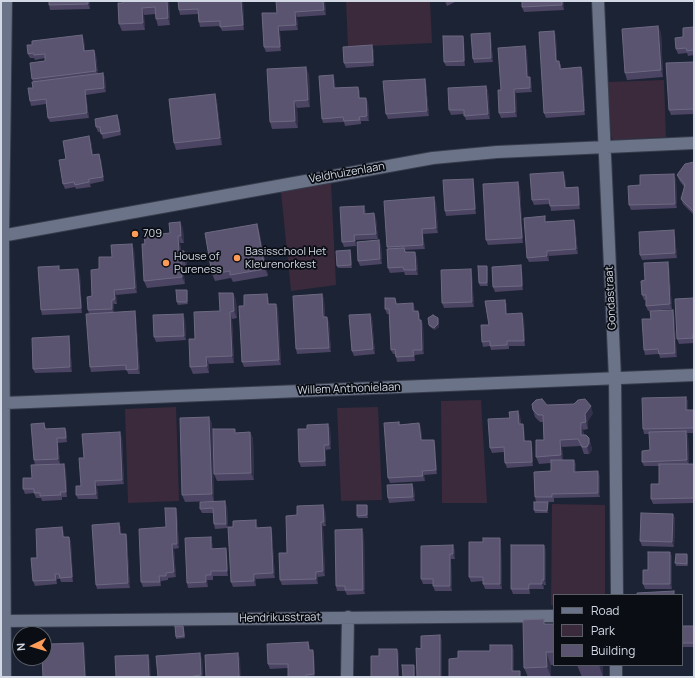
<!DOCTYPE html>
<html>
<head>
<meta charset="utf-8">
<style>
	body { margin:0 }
	#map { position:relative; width:695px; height:678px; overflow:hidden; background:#1c2334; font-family:Manrope,sans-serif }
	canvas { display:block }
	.frame { position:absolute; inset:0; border:2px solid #d3d9e4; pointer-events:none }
	.legend { position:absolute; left:553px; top:594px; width:130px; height:72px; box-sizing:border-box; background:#0a0d14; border:1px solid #5a5f67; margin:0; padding:5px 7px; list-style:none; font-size:12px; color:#d3d9e4 }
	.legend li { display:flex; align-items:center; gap:8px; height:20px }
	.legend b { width:20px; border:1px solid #5a5f67 }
	.north { position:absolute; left:12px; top:626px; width:40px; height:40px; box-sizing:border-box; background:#0a0d14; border:1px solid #5a5f67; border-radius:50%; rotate:265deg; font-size:11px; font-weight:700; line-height:16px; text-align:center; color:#d3d9e4 }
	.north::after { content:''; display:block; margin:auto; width:14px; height:18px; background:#fd9c56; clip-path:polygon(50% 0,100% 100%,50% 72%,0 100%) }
</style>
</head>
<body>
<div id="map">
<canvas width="695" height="678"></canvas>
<div class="frame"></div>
<ul class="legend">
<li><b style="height:5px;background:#6a7388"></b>Road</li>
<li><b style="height:11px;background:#3b2a3c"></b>Park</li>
<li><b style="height:11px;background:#5a5470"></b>Building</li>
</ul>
<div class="north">N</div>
</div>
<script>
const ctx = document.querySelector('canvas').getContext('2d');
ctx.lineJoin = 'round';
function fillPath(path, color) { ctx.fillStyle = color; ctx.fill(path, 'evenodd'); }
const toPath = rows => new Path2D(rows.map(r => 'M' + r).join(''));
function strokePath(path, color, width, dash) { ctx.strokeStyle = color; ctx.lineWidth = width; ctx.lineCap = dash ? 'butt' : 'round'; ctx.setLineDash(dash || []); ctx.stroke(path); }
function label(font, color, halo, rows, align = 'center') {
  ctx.font = font + ' Manrope,sans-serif'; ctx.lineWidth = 3.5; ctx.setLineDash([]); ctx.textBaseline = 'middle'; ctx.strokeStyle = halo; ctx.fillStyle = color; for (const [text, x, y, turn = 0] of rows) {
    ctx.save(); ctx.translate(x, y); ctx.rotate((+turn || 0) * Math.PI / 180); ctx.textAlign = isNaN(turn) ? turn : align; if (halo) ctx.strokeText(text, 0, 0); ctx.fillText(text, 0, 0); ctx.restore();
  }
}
fillPath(toPath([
	[346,1,430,1,432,43,348,47],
	[664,80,666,137,613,140,611,136,608,82],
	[331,183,336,285,291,291,281,192],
	[481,400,487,503,442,503,441,401],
	[176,407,179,501,128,503,125,409],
	[378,407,382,500,341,501,337,408],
	[552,504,605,505,605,595,554,595,554,605,551,605]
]), '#3b2a3c');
const minor = toPath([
	[598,1,615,378,617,595],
	[1,236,433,158,497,152,694,143],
	[5,403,694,375],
	[6,621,554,616],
	[5,677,3,236,6,1],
	[347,677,348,617],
	[616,677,616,665]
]);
strokePath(minor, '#383d4c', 14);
strokePath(minor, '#6a7388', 12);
fillPath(toPath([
	[49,1,90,1,90,9,50,10,49,5],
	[169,1,170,25,158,26,156,19,156,14,144,15,145,30,122,31,119,24,118,3],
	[243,1,244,30,222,31,220,26,200,27,199,22,198,14,180,15,179,10],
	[276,1,325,1,326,15,297,17,298,30,280,31,281,51,266,52,264,47,277,13],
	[445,1,457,1,447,6],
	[564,1,564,10,524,12,522,7],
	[658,26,661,33,663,77,627,80,625,73],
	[694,27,694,55,688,56,687,53,678,54,676,49,683,37],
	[554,31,556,36,557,61,561,65,561,69,581,67,583,72,585,115,546,118,544,113],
	[490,33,491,38,493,62,474,63,473,59],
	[82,35,84,40,85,51,94,50,96,55,98,74,103,73,105,78,106,92,86,95,89,118,50,122,48,118,46,104,31,106,30,101,33,88,33,81,32,79,45,61,45,58,35,60,34,58,30,58,28,54,32,45],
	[463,36,464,40,465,66,446,66,444,62],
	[525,46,527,51,528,77,530,77,531,81,532,92,516,93,517,117,501,118,499,113],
	[374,50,374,66,346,68,344,63],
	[694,62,694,114,671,115,669,110],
	[309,74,310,107,297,108,298,128,272,129,270,122],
	[335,80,335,88,358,87,360,92,360,98,368,102,369,121,361,121,361,124,345,126,344,122,323,123,322,119],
	[426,83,429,116,388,119,386,114],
	[486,86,488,91,490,119,466,120,464,114,451,115,449,110],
	[215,94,217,101,222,145,176,150,174,143],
	[117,115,119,120,121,135,103,139,101,132,98,132,96,127],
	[89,136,91,141,93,155,101,159,104,181,90,184,91,187,76,189,75,187,65,189,63,184,66,159],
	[694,162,694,215,683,204,681,199,684,187,679,180,677,175],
	[563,172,565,177,566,187,578,187,579,191,580,209,551,211,550,204,534,205,532,200],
	[473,179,474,184,476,214,446,216,445,211],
	[676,179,677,208,631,210,629,205],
	[520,187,523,243,488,245,486,240],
	[436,202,438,233,423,234,425,249,405,250,406,252,417,257,418,275,405,275,404,272,390,273,388,268,388,249,387,247],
	[366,211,366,214,376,218,378,239,356,240,356,246,344,247,342,242],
	[547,221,575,224,578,254,549,256,549,261,529,262,527,258],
	[180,222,183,229,184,243,180,243,181,251,184,251,186,258,187,267,183,268,185,284,147,288,144,281,145,244,170,233],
	[257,224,259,231,268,276,233,282,231,278,215,281,212,274],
	[675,235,677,258,642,260,640,255],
	[381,245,382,264,360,266,358,261],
	[134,249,137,293,116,295,117,304,114,304,114,313,136,316,140,374,128,374,127,370,91,372,90,367,89,314,88,310,99,269,112,257],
	[350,250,351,252,352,268,338,268,337,266],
	[669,266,672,309,648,311,646,306,646,300,644,300,642,295,645,280],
	[488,268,488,286,480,286,479,283],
	[471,269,472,274,474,307,444,308,442,303],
	[60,270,80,274,82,313,42,315,41,310],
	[522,270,523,290,495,292,493,287],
	[187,290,188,292,188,304,178,305,177,302],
	[233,293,236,300,237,318,232,319,234,363,209,364,209,373,193,374,190,367,195,339,220,311],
	[322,294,324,299,325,317,329,322,331,352,297,354,296,349],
	[395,298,397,304,415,308,415,311,418,311,420,315,420,320,421,320,423,324,424,354,415,355,415,361,397,362,396,357,395,354,393,354,391,350,389,314,387,314,385,309],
	[694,298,694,343,679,344,677,339],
	[269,299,269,304,276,304,278,309,281,365,244,367,242,362,244,306],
	[505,300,507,305,507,314,524,318,525,346,509,346,509,349,491,350,490,346,483,347,482,342,489,325],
	[370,314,372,318,375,354,354,356,352,351],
	[674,314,677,357,660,358,659,354,645,355,644,350,651,319],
	[185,319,186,340,156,342,154,337],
	[439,321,439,327,435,330,430,327,429,325],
	[69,336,70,341,72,372,35,373,33,369],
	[686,397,688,402,688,410,694,410,694,433,687,433,688,436,689,464,694,464,694,503,653,504,651,499,659,484,659,466,644,466,642,462,650,450,649,434,644,434,643,429],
	[547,405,593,413,588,421,588,429,583,430,584,435,589,438,591,445,592,450,589,454,584,454,581,446,562,447,563,460,574,460,576,465,576,472,600,476,600,497,554,498,554,502,541,502,548,502,548,513,535,513,534,510,536,502,535,497,551,471,551,463,539,464,536,457,544,440,543,422,540,422,535,417,533,410],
	[518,411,520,416,521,424,523,424,524,428,525,441,531,441,532,445,533,466,507,468,505,463,504,452,492,453,490,448,510,418],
	[209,417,212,424,214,501,185,502,182,495],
	[399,422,400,425,419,423,421,428,422,440,435,444,437,474,424,475,425,481,390,483,388,478],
	[44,423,46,429,65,428,67,433,67,442,58,443,60,464,35,465,34,460],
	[328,424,330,429,331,449,326,450,326,466,301,467,299,462,307,429],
	[250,432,253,439,254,480,217,481,214,474,237,433],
	[122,437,124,484,97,486,98,499,78,499,76,495,81,486,84,458],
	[66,469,67,497,62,497,62,500,42,501,41,498,36,498,34,493,25,494,23,489,32,478],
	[414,488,415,501,389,503,388,498],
	[367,505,368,507,368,518,358,518,357,516],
	[227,506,228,528,215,529,214,524,213,513,202,513,200,509],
	[325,510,326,526,323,526,325,576,318,577,318,584,282,585,280,580,287,553,297,515],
	[177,513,179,548,174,549,176,577,168,578,168,580,161,581,161,586,143,587,141,582,166,527],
	[673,514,675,519,674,547,642,546,640,541],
	[119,523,121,528,121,534,126,534,127,538,130,588,97,589,96,585],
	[257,525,258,528,271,527,272,532,275,578,256,579,256,586,233,587,231,582],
	[64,532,64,537,69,537,71,542,73,582,61,582,60,579,57,579,57,584,35,586,33,581,37,558],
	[364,534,365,594,347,595,345,591,337,591,336,586],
	[211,537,212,542,213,549,227,553,228,576,213,576,213,580,207,580,208,587,188,588,187,583],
	[500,538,501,542,502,589,485,589,483,584,483,581,471,582,469,577,483,542],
	[455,550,455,559,451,559,452,591,435,591,433,586,433,584,423,584,421,579],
	[546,550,546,585,544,585,544,589,530,589,530,594,513,594,511,589],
	[670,552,672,557,672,589,645,589,643,584,648,570],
	[688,557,688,566,676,566,675,563],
	[545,624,554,624,554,665,551,665,551,677,528,677,524,668],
	[183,626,184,628,185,638,176,639,176,637],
	[682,626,694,626,694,647,682,647],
	[308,642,310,647,310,650,314,654,315,677,288,677,288,668,270,669,268,664],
	[202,658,203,677,158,677],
	[577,665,603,665,603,677,582,677]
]), '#4b4462');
fillPath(toPath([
	[88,1,90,1,90,9,88,4],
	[167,1,169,1,170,25,168,18],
	[241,1,243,1,244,30,243,25],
	[323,1,325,1,326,15,324,10],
	[562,1,564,1,564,10,562,5],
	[142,8,144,15,145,30,143,23],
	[295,12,297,17,298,30,296,25],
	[278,26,280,31,281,51,280,47],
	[658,26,661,33,663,77,661,70],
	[554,31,556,36,557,65,556,61],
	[490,33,491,38,493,62,491,58],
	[82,35,84,40,85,56,84,51],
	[463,36,464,40,465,66,464,61],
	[372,45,374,50,374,66,373,62],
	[525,46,527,51,529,82,527,77],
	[94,50,96,55,98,76,96,71],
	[306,67,309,74,310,107,308,100],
	[581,67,583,72,585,115,584,111],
	[103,73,105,78,106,92,104,88],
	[333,75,335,80,336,93,334,88],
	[530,77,531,81,532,92,530,88],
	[425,79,426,83,429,116,427,111],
	[486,86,488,91,490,119,488,114],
	[358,87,360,92,360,103,359,98],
	[514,89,516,93,517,117,515,112],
	[85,90,86,95,89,118,87,113],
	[215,94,217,101,222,145,220,138],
	[366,98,368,102,369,121,367,116],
	[294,101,297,108,298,128,295,121],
	[117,115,119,120,121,135,120,131],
	[89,136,91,141,94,160,92,155],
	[99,154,101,159,104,181,103,177],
	[563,172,565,177,566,192,565,188],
	[674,174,676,179,677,208,675,204],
	[473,179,474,184,476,214,475,209],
	[518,182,520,187,523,243,522,238],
	[578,187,579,191,580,209,579,205],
	[434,197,436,202,438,233,436,228],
	[364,206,366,211,366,219,364,214],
	[374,213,376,218,378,239,376,234],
	[574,220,575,224,578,254,576,249],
	[180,222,183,229,184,243,181,236],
	[257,224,259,231,268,276,265,269],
	[422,229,423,234,425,249,423,245],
	[674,230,675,235,677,258,675,253],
	[354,235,356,240,356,246,355,241],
	[178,236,180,243,181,258,179,251],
	[379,240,381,245,382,264,380,259],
	[132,244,134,249,137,293,135,288],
	[350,250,351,252,352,268,351,265],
	[184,251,186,258,187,267,184,260],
	[547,251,549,256,549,261,547,256],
	[415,252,417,257,418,275,416,270],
	[181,261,183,268,185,284,182,277],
	[668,262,669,266,672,309,670,304],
	[521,265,522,270,523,290,522,286],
	[487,266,488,268,488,286,487,283],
	[78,269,80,274,82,313,81,308],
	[471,269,472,274,474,307,472,302],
	[114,290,116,295,117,304,115,299],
	[187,290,188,292,188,304,187,302],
	[233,293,236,300,237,318,234,311],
	[267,294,269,299,269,309,268,304],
	[322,294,324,299,325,322,323,317],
	[112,300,114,304,114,313,112,309],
	[505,300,507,305,507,319,506,314],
	[413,303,415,308,415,316,413,311],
	[276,304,278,309,281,365,279,360],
	[673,310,674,314,677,357,675,353],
	[135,311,136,316,140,374,138,369],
	[418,311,420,315,420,325,419,320],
	[230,312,232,319,234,363,232,356],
	[522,313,524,318,525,346,524,341],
	[183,314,185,319,186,340,184,336],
	[370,314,372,318,375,354,373,349],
	[327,317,329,322,331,352,329,348],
	[438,318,439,321,439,327,435,330,434,328],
	[421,320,423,324,424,354,422,350],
	[69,336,70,341,72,372,70,367],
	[413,350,415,355,415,361,414,356],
	[206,357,209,364,209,373,207,366],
	[686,397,688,402,688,414,686,410],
	[591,406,593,413,588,421,588,429,586,422,585,414],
	[518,411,520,416,521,429,519,424],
	[209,417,212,424,214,501,212,494],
	[419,423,421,428,422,445,421,440],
	[581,423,583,430,584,442,581,435],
	[328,424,330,429,331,449,329,445],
	[523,424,524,428,525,446,524,441],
	[65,428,67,433,67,442,66,438],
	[686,431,688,436,689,465,687,460],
	[120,432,122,437,124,484,122,480],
	[250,432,253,439,254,480,251,473],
	[57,438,58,443,60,464,58,459],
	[589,438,591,445,592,450,589,454,587,447],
	[434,440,435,444,437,474,436,470],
	[560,440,562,447,563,462,561,455],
	[531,441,532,445,533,466,532,462],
	[324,445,326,450,326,466,325,461],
	[574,460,576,465,576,476,574,472],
	[64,464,66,469,67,497,66,492],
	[422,471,424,475,425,481,423,476],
	[598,471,600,476,600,497,598,493],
	[95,481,97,486,98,499,96,494],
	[412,484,414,488,415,501,413,497],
	[225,501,227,506,228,528,226,524],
	[548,502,548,513,547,511],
	[323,505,325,510,326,526,324,522],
	[367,505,368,507,368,518,367,515],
	[176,508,177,513,179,548,177,544],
	[673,514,675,519,674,547,672,542],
	[256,520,257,525,258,533,256,528],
	[321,522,323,526,325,576,323,571],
	[119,523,121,528,122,539,120,534],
	[62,527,64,532,65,542,63,537],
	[271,527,272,532,275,578,273,573],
	[362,529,364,534,365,594,363,590],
	[126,534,127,538,130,588,128,583],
	[69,537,71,542,73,582,72,577],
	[211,537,212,542,213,553,211,549],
	[500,538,501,542,502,589,500,584],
	[172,544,174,549,176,577,174,572],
	[453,545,455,550,455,559,453,554],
	[544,545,546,550,546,585,544,580],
	[226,548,227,553,228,576,227,571],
	[670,552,672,557,672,589,670,584],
	[450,554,451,559,452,591,450,586],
	[687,554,688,557,688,566,687,564],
	[316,572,318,577,318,584,316,579],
	[55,574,57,579,57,584,56,580],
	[254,574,256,579,256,586,254,581],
	[206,575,207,580,208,587,206,582],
	[159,576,161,581,161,586,160,582],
	[542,580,544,585,544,589,542,584],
	[529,584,530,589,530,594,529,589],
	[440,635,442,640,442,677,440,677],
	[308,642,310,647,310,655,309,650],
	[83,643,85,647,86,677,85,677],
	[512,645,514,650,514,676,512,671],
	[397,649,399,653,399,677,398,677],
	[313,650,314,654,315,677,314,674],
	[546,652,551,665,551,677,547,667],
	[200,653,202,658,203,677,202,677,201,675],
	[238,653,240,658,241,677,239,677],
	[148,655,150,660,151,677,149,677],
	[414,665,415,667,415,677,414,677],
	[599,665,603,665,603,677]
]), '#32304a');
const building = toPath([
	[49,1,88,1,88,4,49,5,49,1],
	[123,1,167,1,168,18,156,19,155,7,142,8,143,23,119,24,118,3,123,3,123,1],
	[178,1,241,1,243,25,220,27,220,21,199,22,198,9,179,10,178,1],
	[276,1,323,1,324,10,295,12,296,25,278,26,280,47,264,47,262,13,277,13,276,1],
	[522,1,562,1,562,5,522,7,522,1],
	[658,26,661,70,625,73,622,29,658,26],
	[694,27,694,50,687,51,686,48,676,49,675,38,683,37,683,28,694,27],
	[554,31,556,61,559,61,560,69,581,67,584,111,544,113,539,32,554,31],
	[490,33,491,58,473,59,471,34,490,33],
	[82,35,84,51,94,50,96,71,32,79,30,63,45,61,45,54,34,55,33,53,28,54,27,45,32,45,32,41,82,35],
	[443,36,463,36,464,61,444,62,443,36],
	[372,45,373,62,344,63,343,47,372,45],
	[525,46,527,77,530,77,530,88,514,89,515,112,499,113,498,90,501,90,498,48,525,46],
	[694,62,694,109,669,110,666,63,694,62],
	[306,67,308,100,294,101,295,121,270,122,267,69,306,67],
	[103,73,104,88,85,90,87,113,48,118,46,99,30,101,28,88,33,88,32,82,103,73],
	[333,75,334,88,358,87,359,98,366,98,367,116,359,117,360,120,344,121,343,117,322,119,319,76,333,75],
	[425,79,427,111,386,114,383,81,425,79],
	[486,86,488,114,464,116,464,110,449,110,448,88,486,86],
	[215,94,220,138,174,143,169,99,215,94],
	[117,115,120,131,101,134,100,127,96,127,95,119,117,115],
	[89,136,92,155,99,154,103,177,89,179,89,182,75,185,74,182,63,184,59,160,66,159,63,141,89,136],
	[694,162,694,212,681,199,685,185,677,175,685,164,694,162],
	[563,172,565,188,578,187,579,205,550,206,549,199,532,200,530,174,563,172],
	[674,174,675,204,629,205,628,186,640,185,640,175,674,174],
	[473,179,475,209,445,211,443,180,473,179],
	[518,182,522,238,486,240,483,184,518,182],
	[434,197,436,228,422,229,423,245,387,247,384,201,434,197],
	[364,206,364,214,374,213,376,234,354,235,355,241,342,242,340,207,364,206],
	[545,216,545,222,574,220,576,249,547,251,547,256,527,258,524,218,545,216],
	[180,222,181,236,178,236,179,251,184,251,184,260,181,261,182,277,144,281,142,244,145,244,144,236,170,233,169,223,180,222],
	[257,224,265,269,230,275,230,271,212,274,205,233,257,224],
	[674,230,675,253,640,255,639,232,674,230],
	[379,240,380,259,358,261,357,242,379,240],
	[132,244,135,288,114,290,115,299,112,300,112,309,88,310,87,297,92,296,91,270,99,269,99,257,112,257,111,245,132,244],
	[404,248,405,252,415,252,416,270,404,270,403,267,388,268,387,249,404,248],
	[350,250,351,265,337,266,336,251,350,250],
	[668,262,670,304,646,306,646,295,642,295,641,281,645,280,644,263,668,262],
	[521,265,522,286,493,287,492,267,521,265],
	[59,266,59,270,78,269,81,308,41,310,38,267,59,266],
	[478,266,487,266,487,283,479,283,478,266],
	[471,269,472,302,442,303,441,270,471,269],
	[176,290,187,290,187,302,177,302,176,290],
	[219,293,233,293,234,311,230,312,232,356,206,357,207,366,190,367,189,339,195,339,194,312,220,311,219,293],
	[267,294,268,304,276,304,279,360,242,362,239,306,244,306,244,295,267,294],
	[322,294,323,317,327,317,329,348,296,349,293,296,322,294],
	[385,298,395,298,396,304,413,303,413,311,418,311,419,320,421,320,422,350,413,350,414,356,396,357,395,349,391,350,389,309,385,309,385,298],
	[694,298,694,334,693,334,693,338,677,339,675,299,694,298],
	[505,300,506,314,522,313,524,341,507,341,507,345,490,346,490,341,482,342,481,325,489,325,485,301,505,300],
	[673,310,675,353,659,354,658,349,644,350,642,319,651,319,650,311,673,310],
	[135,311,138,369,126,370,126,365,90,367,86,314,135,311],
	[183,314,184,336,154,337,153,315,183,314],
	[370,314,373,349,352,351,349,315,370,314],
	[433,315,438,318,438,324,434,328,429,325,428,318,433,315],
	[69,336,70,367,33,369,32,338,69,336],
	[686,397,686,410,694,410,694,428,643,429,642,398,686,397],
	[542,399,547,405,574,404,578,400,585,399,591,406,585,414,586,422,581,423,581,435,586,435,589,438,589,443,587,447,582,447,578,439,560,440,561,455,536,457,536,440,544,440,543,415,538,415,533,410,532,404,536,400,542,399],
	[518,411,519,424,523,424,524,441,531,441,532,462,505,463,504,447,490,448,488,419,510,418,509,412,518,411],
	[209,417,212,494,182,495,180,418,209,417],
	[399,422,399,425,419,423,421,440,434,440,436,470,422,471,423,476,388,478,384,423,399,422],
	[44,423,45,429,65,428,66,438,57,438,58,459,34,460,31,424,44,423],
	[328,424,329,445,324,445,325,461,299,462,298,429,307,429,307,425,328,424],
	[213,429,235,429,235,433,250,432,251,473,214,474,213,429],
	[686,431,687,460,642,462,642,451,650,450,649,432,686,431],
	[120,432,122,480,95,481,96,494,76,495,76,486,81,486,79,458,84,458,82,434,120,432],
	[551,460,574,460,574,472,598,471,598,493,552,494,552,497,535,497,534,472,551,471,551,460],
	[64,464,66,492,60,492,61,495,40,496,40,493,34,493,34,489,23,489,23,478,32,478,31,465,64,464],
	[659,464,694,464,694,498,651,499,651,484,659,484,659,464],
	[412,484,413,497,388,498,387,485,412,484],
	[225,501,226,524,214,524,213,508,200,509,200,502,225,501],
	[534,502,548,502,547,511,534,510,534,502],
	[323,505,324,522,321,522,323,571,316,572,316,579,280,580,279,553,287,553,286,516,297,515,297,506,323,505],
	[357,505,367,505,367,515,357,516,357,505],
	[165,508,176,508,177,544,172,544,174,572,166,573,166,576,159,576,160,582,141,582,139,529,166,527,165,508],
	[641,513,673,514,672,542,640,541,641,513],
	[256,520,256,528,271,527,273,573,254,574,254,581,231,582,228,527,233,527,233,521,256,520],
	[119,523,120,534,126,534,128,583,96,585,92,525,119,523],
	[62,527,63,537,69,537,72,577,60,578,59,574,55,574,56,580,33,581,31,558,37,558,36,529,62,527],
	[362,529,363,590,345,590,345,586,336,586,335,530,362,529],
	[211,537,211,549,226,548,227,571,211,571,211,575,206,575,206,582,187,583,185,538,211,537],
	[483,538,500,538,500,584,483,584,483,577,469,577,469,542,483,542,483,538],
	[453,545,453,554,450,554,450,586,433,586,433,579,421,579,421,546,453,545],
	[511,545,544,545,544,580,542,580,542,584,529,584,529,589,511,589,511,545],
	[648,552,670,552,670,584,643,584,643,570,648,570,648,552],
	[676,554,687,554,687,564,675,563,676,554],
	[674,591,674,595,637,595,637,593,674,591],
	[544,619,544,624,554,624,554,652,546,652,547,667,524,668,523,620,544,619],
	[175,626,183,626,184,636,176,637,175,626],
	[682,626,694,626,694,643,682,643,682,626],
	[440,635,440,677,417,677,416,648,421,649,421,636,440,635],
	[308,642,309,650,313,650,314,674,306,675,306,677,288,677,288,664,268,664,267,644,308,642],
	[83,643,85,677,43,677,42,658,44,658,44,652,50,652,50,644,83,643],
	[490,645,512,645,512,671,520,671,520,677,449,677,449,659,458,658,458,651,490,651,490,645],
	[379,649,397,649,398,677,371,677,371,656,379,656,379,649],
	[200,653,201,675,193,676,193,677,158,677,156,656,200,653],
	[238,653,239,677,206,677,205,655,238,653],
	[148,655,149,677,116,677,115,656,148,655],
	[402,665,414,665,414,677,403,677,402,665]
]);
fillPath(building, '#5a5470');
strokePath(building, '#6d6982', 1);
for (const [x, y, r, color] of [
	[135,234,4,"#fd9c56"],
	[237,258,4,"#fd9c56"],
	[166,263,4,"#fd9c56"]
]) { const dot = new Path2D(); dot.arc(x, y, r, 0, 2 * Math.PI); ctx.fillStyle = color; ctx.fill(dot); strokePath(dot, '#0a0d14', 1.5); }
label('11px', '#d3d9e4', '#0a0d14', [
	["Veldhuizenlaan",347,173,-10],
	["Gondastraat",611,298,-93],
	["Willem Anthonielaan",349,389,-2],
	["Hendrikusstraat",280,618,-1]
]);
label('11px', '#d3d9e4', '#0a0d14', [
	["709",143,234],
	["Basisschool Het",245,252],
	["Kleurenorkest",245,265],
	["House of",174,257],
	["Pureness",174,270]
], 'left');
</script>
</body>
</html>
